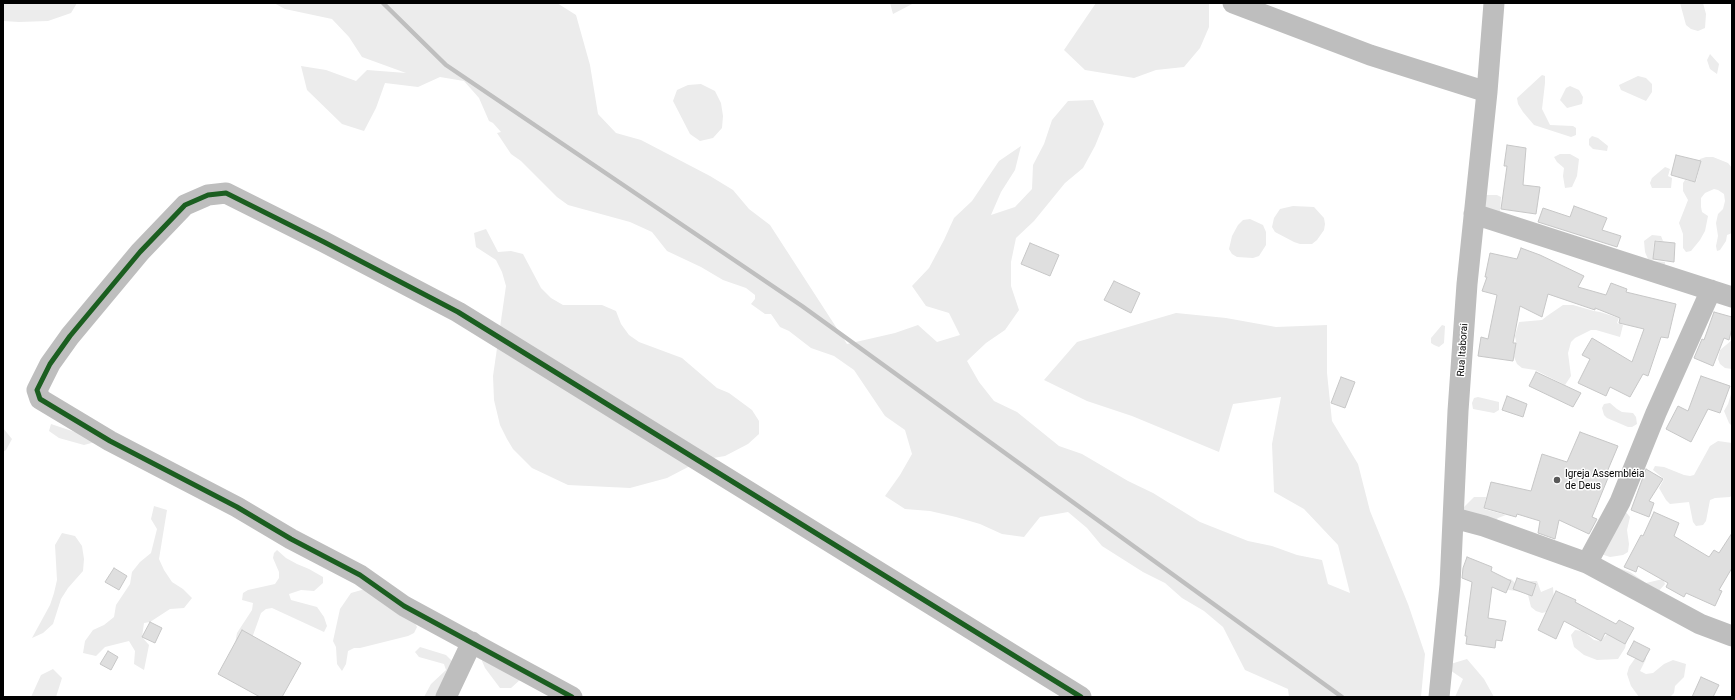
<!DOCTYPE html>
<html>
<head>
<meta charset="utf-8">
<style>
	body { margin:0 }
	#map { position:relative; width:1735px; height:700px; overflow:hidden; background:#fff; font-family:Roboto,sans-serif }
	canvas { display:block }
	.frame { position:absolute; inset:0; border:4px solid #000; pointer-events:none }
</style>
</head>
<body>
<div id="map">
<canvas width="1735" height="700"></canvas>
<div class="frame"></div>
</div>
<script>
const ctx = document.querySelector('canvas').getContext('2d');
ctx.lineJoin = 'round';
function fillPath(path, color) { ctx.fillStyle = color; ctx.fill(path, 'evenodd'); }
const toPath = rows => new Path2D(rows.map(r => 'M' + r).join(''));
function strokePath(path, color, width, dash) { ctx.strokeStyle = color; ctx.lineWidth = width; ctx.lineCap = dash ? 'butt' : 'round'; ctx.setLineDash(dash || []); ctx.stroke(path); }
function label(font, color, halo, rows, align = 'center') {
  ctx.font = font + ' Roboto,sans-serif'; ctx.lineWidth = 3; ctx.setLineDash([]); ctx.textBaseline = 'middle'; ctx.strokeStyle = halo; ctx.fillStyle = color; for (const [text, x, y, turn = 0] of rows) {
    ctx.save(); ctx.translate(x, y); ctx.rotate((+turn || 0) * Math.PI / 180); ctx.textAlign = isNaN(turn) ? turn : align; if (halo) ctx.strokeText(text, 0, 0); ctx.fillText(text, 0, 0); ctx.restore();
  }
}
fillPath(toPath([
	[3,3,77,3,71,13,48,21,19,22,3,21],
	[274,3,557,3,576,15,590,65,598,114,616,133,641,140,710,176,733,190,749,209,770,225,847,344,895,333,918,325,937,342,960,335,949,313,926,306,912,286,929,268,944,240,954,218,972,201,999,161,1021,146,1015,170,1001,192,991,215,1015,207,1032,189,1033,165,1044,144,1052,120,1068,101,1093,100,1104,124,1095,146,1083,168,1065,183,1034,221,1016,238,1011,262,1011,286,1019,310,1005,330,986,343,967,361,979,382,994,401,1017,412,1059,446,1082,454,1128,481,1153,493,1200,522,1248,541,1272,546,1297,555,1322,560,1328,584,1350,593,1338,545,1304,509,1274,492,1272,444,1281,397,1233,404,1219,452,1132,416,1087,401,1044,380,1077,342,1176,313,1226,318,1276,327,1327,325,1327,373,1332,421,1358,464,1370,511,1408,604,1425,654,1421,697,1289,697,1288,689,1245,670,1223,627,1204,611,1182,598,1165,583,1143,572,1102,546,1087,528,1068,512,1040,517,1024,537,1002,534,980,524,956,517,930,511,905,509,885,496,900,475,912,454,905,430,885,416,854,370,834,356,811,348,789,331,780,327,771,314,765,314,751,304,755,299,755,295,746,288,723,280,701,267,667,251,652,232,630,222,568,205,557,197,521,161,511,154,497,133,501,132,493,123,489,121,479,98,464,81,440,77,418,87,385,83,376,108,364,131,342,124,307,90,301,66,326,70,356,81,367,70,406,73,362,57,349,37,332,19,285,9],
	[890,3,914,3,893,14],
	[1096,3,1209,3,1209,27,1200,48,1184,67,1156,70,1134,78,1085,70,1064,50],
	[1680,3,1703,3,1706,14,1705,28,1698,31,1691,29,1686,25],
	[1710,54,1719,64,1717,74,1710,69,1707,60],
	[1542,75,1545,76,1545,83,1542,109,1550,125,1573,126,1576,128,1576,135,1571,137,1534,125,1523,112,1518,104,1517,98],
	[1638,76,1646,78,1652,84,1652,92,1646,101,1621,90,1619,85],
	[701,84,715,91,721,103,723,116,722,128,713,138,700,141,690,134,673,101,677,90,688,85],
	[1570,86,1579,90,1583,97,1582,104,1567,108,1560,100,1566,88],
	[1592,136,1598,138,1608,146,1607,151,1593,149,1589,145,1589,139],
	[1560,154,1570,154,1579,159,1577,176,1572,187,1565,188,1563,176,1564,168,1557,162,1554,157],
	[1706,157,1713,157,1728,163,1732,168,1732,233,1727,235,1726,241,1720,250,1717,251,1716,246,1718,236,1716,223,1718,214,1723,209,1725,201,1724,194,1718,190,1714,189,1705,193,1701,198,1701,207,1702,212,1708,216,1705,231,1700,240,1691,251,1686,252,1683,248,1683,234,1679,223,1688,200,1683,191,1683,183,1685,180,1696,182,1701,161,1699,161,1700,159],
	[1665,167,1670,169,1668,176,1672,178,1671,188,1652,188,1650,183,1652,178],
	[1483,195,1497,195,1501,197,1500,213,1481,207],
	[1293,206,1314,207,1324,218,1325,224,1324,230,1317,240,1312,244,1300,244,1294,242,1275,232,1272,227,1274,218,1280,209],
	[1250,219,1263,225,1266,232,1266,245,1259,256,1253,258,1237,257,1232,254,1229,249,1232,236,1238,225,1243,220],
	[486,229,498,252,511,251,523,254,541,288,551,298,563,305,602,305,616,311,621,324,629,335,639,342,682,358,717,388,729,393,752,410,759,421,759,434,748,444,725,456,713,458,690,466,667,478,630,488,568,485,532,468,513,449,507,439,500,425,494,400,493,376,506,286,502,272,496,260,476,247,474,233],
	[1652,235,1661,236,1663,241,1654,240,1653,261,1665,262,1665,265,1648,259,1645,252,1644,241],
	[1563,305,1573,305,1594,311,1600,312,1619,318,1617,323,1623,325,1620,337,1596,330,1591,330,1575,338,1571,342,1568,353,1571,376,1565,385,1535,370,1522,368,1517,364,1514,357,1516,342,1515,336,1519,322,1542,320,1547,316],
	[1442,325,1445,326,1444,343,1439,347,1434,345,1431,343,1431,338],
	[1732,340,1732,369,1725,368,1720,364,1718,359,1720,350],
	[1732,391,1732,426,1729,423,1724,411,1728,404],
	[1478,397,1499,402,1499,410,1494,413,1473,409,1472,403,1474,398],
	[1610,403,1617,409,1622,412,1633,413,1636,417,1637,424,1632,427,1628,427,1607,418,1604,415,1602,408,1604,404],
	[51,424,87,436,95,442,84,445,59,438,49,431],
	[3,428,12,439,6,450,3,452],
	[1718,441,1732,443,1732,495,1730,497,1715,498,1710,500,1706,521,1703,525,1696,526,1693,522,1689,502,1670,504,1666,500,1659,488,1664,479,1653,470,1655,466,1664,467,1684,475,1690,476,1694,475,1710,446],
	[1474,497,1486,497,1484,509,1506,515,1498,518,1493,522,1461,510],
	[154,506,167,510,159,559,164,570,172,582,183,589,192,598,184,608,170,609,150,622,144,623,142,637,149,645,144,670,134,664,135,651,129,641,105,647,96,656,83,653,85,641,93,630,104,625,114,617,116,605,130,584,132,572,140,562,151,553,157,529,151,519],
	[1625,511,1630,517,1627,530,1629,544,1628,552,1623,555,1610,557,1598,553],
	[62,533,75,536,82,546,84,559,83,571,68,588,61,599,53,624,43,633,32,638,50,605,54,593,57,580,55,545],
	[277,550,286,558,297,564,309,569,323,577,323,583,314,591,301,590,289,594,291,600,317,607,324,617,327,626,324,632,272,608,266,609,261,613,252,638,235,644,237,633,252,610,253,603,242,600,243,593,248,590,275,584,279,578,279,572,273,558,274,553],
	[1610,565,1630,572,1646,583,1663,579,1665,584,1657,593],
	[1505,579,1511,579,1515,583,1521,585,1531,581,1537,581,1541,592,1553,587,1554,600,1550,611,1542,613,1536,611,1531,607,1528,595,1523,592,1502,589],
	[365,589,414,621,417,627,414,633,408,636,360,648,354,648,348,651,346,664,342,671,337,664,336,647,333,641,340,609,351,593],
	[1575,630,1583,631,1594,640,1600,641,1609,632,1628,636,1625,648,1618,659,1597,660,1584,655,1574,647,1571,635],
	[420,647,446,655,455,664,444,697,424,697,431,684,446,670,444,664,419,657,415,652],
	[1646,653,1646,659,1640,671,1646,674,1653,673,1664,664,1673,660,1686,664,1684,677,1675,686,1674,693,1670,697,1639,697,1631,686,1627,674,1629,667,1636,657],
	[483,658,521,679,511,688,500,688,485,668,482,661],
	[1467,659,1484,679,1494,697,1455,697,1463,679,1444,666],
	[53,669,62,678,56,697,31,697,41,675]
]), '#ececec');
strokePath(toPath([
	[383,3,446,65,802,306,1342,697]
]), '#bfbfbf', 4.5);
const building = toPath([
	[1507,145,1526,148,1523,185,1540,187,1536,214,1501,209,1507,166,1504,166,1507,145],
	[1676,155,1701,161,1695,182,1671,175,1676,155],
	[1574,206,1607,218,1602,230,1621,236,1617,247,1538,222,1543,208,1570,217,1574,206],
	[1655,241,1675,243,1674,262,1653,259,1655,241],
	[1030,243,1059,255,1050,276,1021,264,1030,243],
	[1521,248,1540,255,1584,276,1578,287,1606,295,1611,283,1627,289,1626,292,1676,304,1668,338,1661,337,1648,376,1643,374,1630,397,1610,387,1606,396,1578,383,1590,359,1582,355,1592,338,1632,362,1644,329,1619,323,1620,318,1595,308,1595,310,1548,294,1542,317,1520,306,1513,343,1516,343,1513,361,1478,356,1481,337,1488,339,1497,295,1482,291,1487,277,1485,277,1490,253,1517,259,1521,248],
	[1114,281,1140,293,1131,313,1104,300,1114,281],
	[1714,312,1732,317,1732,328,1729,340,1724,338,1713,366,1694,358,1702,339,1704,340,1714,312],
	[1536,372,1581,393,1573,407,1529,386,1536,372],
	[1701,376,1730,386,1720,413,1708,409,1691,442,1666,429,1678,406,1688,411,1701,376],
	[1341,377,1355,382,1345,408,1331,403,1341,377],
	[1507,396,1527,404,1523,417,1502,410,1507,396],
	[1580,432,1618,446,1607,472,1610,473,1592,517,1597,519,1589,534,1559,520,1555,539,1538,533,1540,521,1517,514,1516,517,1484,508,1491,482,1531,491,1542,454,1567,462,1580,432],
	[1646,469,1663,479,1649,501,1654,503,1649,517,1631,510,1646,469],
	[1654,512,1679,523,1674,536,1709,557,1714,550,1719,553,1732,533,1732,568,1719,590,1722,591,1715,606,1686,593,1684,597,1666,587,1668,583,1638,566,1636,572,1624,567,1641,535,1643,536,1654,512],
	[1467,557,1492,567,1491,571,1511,581,1506,593,1492,587,1488,618,1506,621,1502,641,1496,640,1495,648,1466,644,1467,636,1465,636,1472,582,1462,578,1463,568,1467,557],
	[114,568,127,576,119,590,105,582,114,568],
	[1517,578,1536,584,1532,596,1513,589,1517,578],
	[1556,591,1576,600,1575,602,1616,624,1619,620,1634,628,1625,644,1605,633,1601,641,1564,621,1556,639,1538,630,1556,591],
	[150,622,162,628,155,643,142,637,150,622],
	[242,630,301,663,282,697,260,697,218,674,242,630],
	[1634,641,1650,649,1643,662,1627,654,1634,641],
	[108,651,118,657,111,670,100,664,108,651],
	[1701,677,1719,685,1713,697,1692,697,1701,677]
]);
fillPath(building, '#dfdfdf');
strokePath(building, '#c7c7c7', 1);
strokePath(toPath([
	[1233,3,1370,55,1487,92],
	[1474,214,1732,297],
	[1454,518,1484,526,1587,563,1700,624,1732,636],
	[1587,563,1620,502,1656,413,1711,290],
	[446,697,472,642],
	[572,697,404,606,360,575,291,539,237,507,110,441,40,399,37,390,50,364,70,336,140,252,185,205,208,195,226,193,324,242,458,312,1081,697],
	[1439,697,1450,585,1458,411,1467,284,1487,92,1494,3]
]), '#bebebe', 21);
strokePath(toPath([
	[572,697,404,606,360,575,291,539,237,507,110,441,40,399,37,390,50,364,70,336,140,252,185,205,208,195,226,193,324,242,458,312,1081,697]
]), '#1b5e20', 5);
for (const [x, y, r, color] of [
	[1557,480,4,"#595959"]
]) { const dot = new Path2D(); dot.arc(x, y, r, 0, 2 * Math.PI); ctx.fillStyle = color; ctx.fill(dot); strokePath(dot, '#fff', 1.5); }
label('10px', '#000', '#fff', [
	["Rua Itaborai",1463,350,-86]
]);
label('10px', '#000', '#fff', [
	["Igreja Assembléia",1565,474],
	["de Deus",1565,486]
], 'left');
</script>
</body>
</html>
